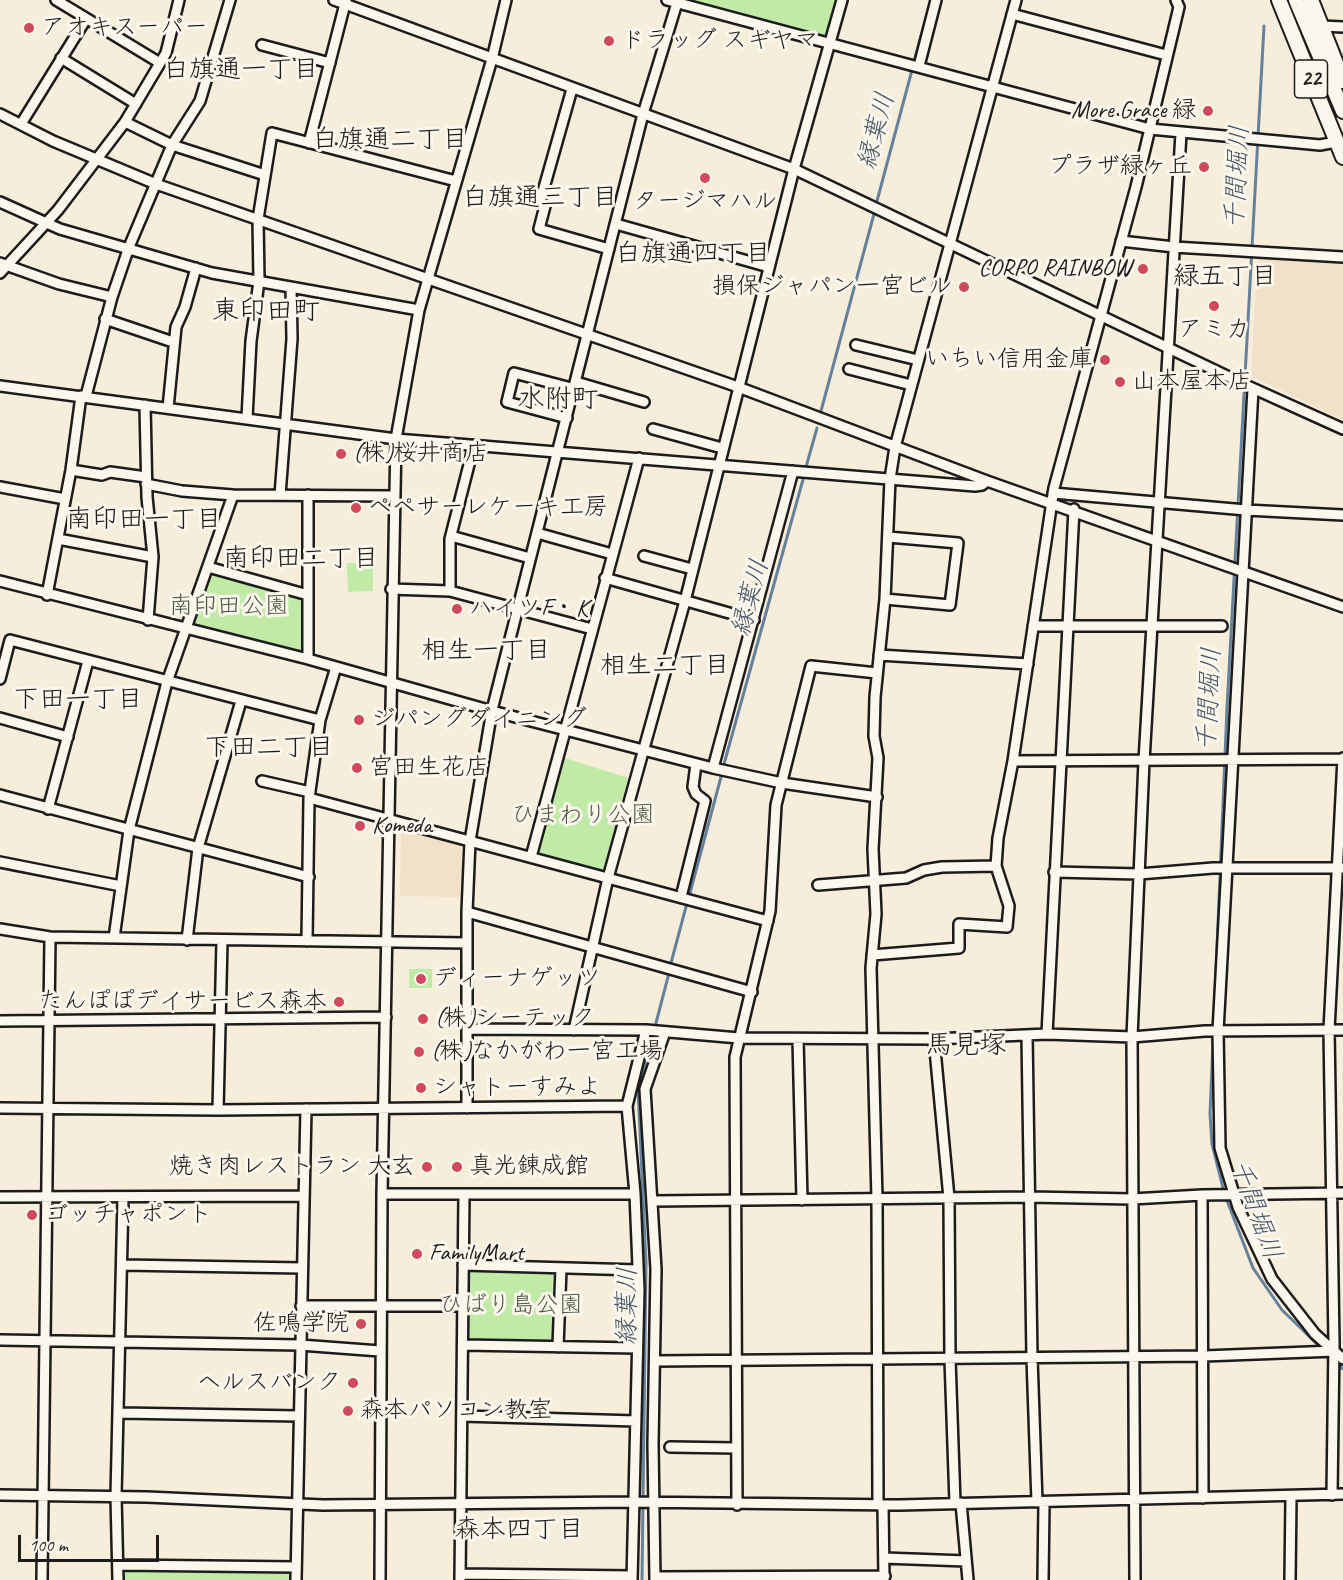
<!DOCTYPE html>
<html>
<head>
<meta charset="utf-8">
<style>
	body { margin:0 }
	#map { position:relative; width:1343px; height:1580px; overflow:hidden; background:#f7eddb; font-family:Caveat,sans-serif }
	canvas { display:block }
	.scale { position:absolute; left:18px; top:1535px; width:141px; height:27px; box-sizing:border-box; border:3px solid #1c1c1c; border-top:0; padding-left:8px; font-size:18px; line-height:21px; white-space:nowrap; color:#1c1c1c; -webkit-text-stroke:4px #fbf7ec; paint-order:stroke }
</style>
</head>
<body>
<div id="map">
<canvas width="1343" height="1580"></canvas>
<div class="scale">100 m</div>
</div>
<script>
const ctx = document.querySelector('canvas').getContext('2d');
ctx.lineJoin = 'round';
function fillPath(path, color) { ctx.fillStyle = color; ctx.fill(path, 'evenodd'); }
const toPath = rows => new Path2D(rows.map(r => 'M' + r).join(''));
function strokePath(path, color, width, dash) { ctx.strokeStyle = color; ctx.lineWidth = width; ctx.lineCap = dash ? 'butt' : 'round'; ctx.setLineDash(dash || []); ctx.stroke(path); }
function label(font, color, halo, rows, align = 'center') {
  ctx.font = font + ' Caveat,"Klee One",sans-serif'; ctx.lineWidth = 6; ctx.setLineDash([]); ctx.textBaseline = 'middle'; ctx.strokeStyle = halo; ctx.fillStyle = color; for (const [text, x, y, turn = 0] of rows) {
    ctx.save(); ctx.translate(x, y); ctx.rotate((+turn || 0) * Math.PI / 180); ctx.textAlign = isNaN(turn) ? turn : align; if (halo) ctx.strokeText(text, 0, 0); ctx.fillText(text, 0, 0); ctx.restore();
  }
}
fillPath(toPath([
	[1258,251,1343,257,1343,420,1251,376],
	[405,827,461,842,463,897,400,896,401,832]
]), '#f2e1c7');
fillPath(toPath([
	[682,0,841,0,830,40],
	[347,563,373,563,373,591,348,592],
	[210,573,303,599,304,650,301,653,194,627],
	[562,757,628,778,603,871,537,854],
	[409,969,432,969,432,988,409,988],
	[469,1271,553,1273,552,1342,469,1340],
	[123,1565,296,1567,296,1580,122,1580]
]), '#c0eaa6');
strokePath(toPath([
	[915,58,931,0],
	[877,201,912,70],
	[821,411,874,214],
	[806,467,817,428],
	[724,764,804,476],
	[690,893,721,777],
	[671,963,687,903],
	[656,1023,669,973],
	[1224,1192,1212,1144,1210,1114,1227,708,1264,26],
	[1226,1198,1253,1268,1282,1310,1316,1343],
	[1338,1365,1343,1369],
	[642,1580,646,1262,638,1088,653,1034]
]), '#65819c', 3);
const minor = toPath([
	[56,0,160,63],
	[334,0,794,169,1250,387,1343,429],
	[667,0,1150,129,1320,145,1336,142],
	[1176,0,1179,7,1136,187,1054,488,1013,761,1343,759],
	[1012,14,1166,55],
	[1321,26,1343,27],
	[262,45,330,63],
	[61,58,136,104],
	[919,66,936,0],
	[572,89,540,202,545,206,539,229,609,249],
	[0,114,53,141,156,184,738,387,987,481,1343,607],
	[125,122,172,145,265,175],
	[21,124,86,19],
	[309,143,346,0],
	[0,202,60,229,212,273,419,310],
	[616,224,769,267],
	[1121,241,1174,247,1343,257],
	[0,263,59,284,112,297],
	[0,273,58,210,125,122,166,53,179,0],
	[105,319,173,342],
	[856,345,918,360],
	[849,369,911,385],
	[576,382,644,402],
	[0,386,396,439,975,486,982,485,987,481],
	[1253,389,1218,1031,1220,1148,1238,1207,1272,1279,1315,1334,1343,1359],
	[86,396,112,297,129,247,172,145,200,101,230,0],
	[145,405,147,497,153,557,148,620],
	[168,408,176,327,185,307,196,268],
	[247,418,251,341,259,281,258,219,272,133,456,181],
	[567,418,507,402,514,373,575,389],
	[653,429,722,448],
	[71,470,102,475,110,472,146,477],
	[146,484,182,491,233,495,394,496],
	[0,487,65,499],
	[1053,493,1246,510,1343,515],
	[280,495,292,339,291,287],
	[308,495,308,659],
	[537,533,612,554],
	[451,536,530,558],
	[58,539,153,557],
	[644,556,692,569],
	[208,567,308,595],
	[605,578,754,620],
	[0,581,308,659,492,711,713,768,793,471],
	[391,589,450,591,592,629],
	[450,591,450,539,474,445],
	[47,595,71,470,81,396],
	[885,599,950,605,958,543,888,537],
	[1033,626,1222,626],
	[879,655,1028,664],
	[0,679,10,640,320,720],
	[0,718,68,737],
	[713,768,782,783,877,797],
	[262,781,310,792],
	[0,795,309,877],
	[309,798,768,921],
	[48,809,88,661],
	[531,857,639,458],
	[0,862,121,886],
	[1054,872,1139,874,1213,868,1343,868],
	[818,885,906,878,924,870,942,867,996,866],
	[681,897,705,801,696,794,693,787,696,764],
	[467,912,752,992],
	[0,929,50,937,467,943],
	[114,938,129,830,167,682,233,495],
	[187,940,198,848,241,701],
	[307,941,309,798,320,720,336,667],
	[872,955,959,948,959,924,1007,927,1009,906,996,866,998,838,1013,761],
	[0,1021,386,1017],
	[467,1029,646,1030,739,1038,934,1039,1047,1034,1132,1037,1205,1031,1343,1030],
	[574,1030,608,878,685,601,794,169,842,0],
	[1047,1034,1074,509],
	[1027,1035,1032,1358,1037,1502],
	[798,1039,802,1200],
	[934,1039,949,1198,950,1359,955,1503],
	[0,1108,218,1110,627,1106],
	[467,1108,467,912,470,841,492,710,643,114,677,3],
	[218,1110,222,941],
	[382,1194,635,1194],
	[1202,1195,1203,1498],
	[0,1197,303,1196],
	[654,1201,1030,1197,1132,1199,1202,1195,1343,1193],
	[122,1265,302,1268],
	[463,1265,638,1270],
	[301,1306,463,1306],
	[0,1340,300,1345,380,1351],
	[463,1345,637,1348],
	[558,1347,561,1268],
	[655,1361,1204,1356,1335,1351],
	[120,1413,299,1416],
	[462,1416,636,1421],
	[670,1447,736,1448],
	[0,1495,147,1497,323,1505,632,1502,900,1505,1343,1494],
	[1332,1495,1334,1343,1329,1030,1343,758],
	[961,1503,968,1580],
	[737,1505,735,1057,770,911,776,805,811,666,877,673],
	[878,1505,877,1199,871,968,876,914,873,849,878,758,874,736,875,697,885,599,890,479,895,447,1016,0],
	[883,1505,884,1580],
	[884,1558,966,1561],
	[119,1565,296,1567],
	[460,1574,632,1576],
	[655,1577,885,1576],
	[42,1580,50,937],
	[118,1580,116,1496,123,1198],
	[296,1580,306,1109],
	[380,1580,382,1194,396,439,419,310,492,59,506,0],
	[460,1580,464,1194],
	[632,1580,639,1290,635,1194,627,1106,646,1030],
	[655,1580,653,1444,656,1269,645,1089,665,1032],
	[1043,1580,1044,1502],
	[1135,1580,1132,1037,1144,761,1181,133],
	[1290,1580,1291,1497]
]);
const highway = toPath([
	[1279,0,1343,157],
	[1296,0,1343,111],
	[1311,0,1343,81]
]);
strokePath(minor, '#1c1c1c', 14);
strokePath(highway, '#1c1c1c', 18);
strokePath(minor, '#fbf7ec', 9);
strokePath(highway, '#fbf7ec', 14);
for (const [x, y, r, color] of [
	[29,28,6,"#d1495b"],
	[609,41,6,"#d1495b"],
	[1208,111,6,"#d1495b"],
	[1204,167,6,"#d1495b"],
	[705,178,6,"#d1495b"],
	[1143,269,6,"#d1495b"],
	[964,287,6,"#d1495b"],
	[1214,306,6,"#d1495b"],
	[1105,360,6,"#d1495b"],
	[1120,382,6,"#d1495b"],
	[341,454,6,"#d1495b"],
	[356,508,6,"#d1495b"],
	[457,609,6,"#d1495b"],
	[359,720,6,"#d1495b"],
	[357,768,6,"#d1495b"],
	[360,826,6,"#d1495b"],
	[421,979,6,"#d1495b"],
	[339,1002,6,"#d1495b"],
	[423,1019,6,"#d1495b"],
	[419,1052,6,"#d1495b"],
	[421,1088,6,"#d1495b"],
	[427,1167,6,"#d1495b"],
	[457,1167,6,"#d1495b"],
	[32,1215,6,"#d1495b"],
	[417,1254,6,"#d1495b"],
	[361,1324,6,"#d1495b"],
	[353,1383,6,"#d1495b"],
	[348,1411,6,"#d1495b"]
]) { const dot = new Path2D(); dot.arc(x, y, r, 0, 2 * Math.PI); ctx.fillStyle = color; ctx.fill(dot); strokePath(dot, '#fbf7ec', 2); }
for (const [x, y, w] of [
	[1311,79,33]
]) { const box = new Path2D(); box.roundRect(x - w / 2, y - 19, w, 38, 4.5); ctx.fillStyle = '#fbf7ec'; ctx.fill(box); strokePath(box, '#1c1c1c', 1.5); }
label('bold 22px', '#1c1c1c', null, [
	["22",1311,79]
]);
label('24px', '#1c1c1c', '#fbf7ec', [
	["アオキスーパー",41,28],
	["ドラッグ スギヤマ",621,41],
	["More Grace 緑",1196,111,"right"],
	["プラザ緑ヶ丘",1192,167,"right"],
	["タージマハル",705,202,"center"],
	["CORPO RAINBOW",1131,269,"right"],
	["損保ジャパン一宮ビル",952,287,"right"],
	["アミカ",1214,330,"center"],
	["いちい信用金庫",1093,360,"right"],
	["山本屋本店",1132,382],
	["(株)桜井商店",353,454],
	["ペペサーレケーキ工房",368,508],
	["ハイツF・K",469,609],
	["ジパングダイニング",371,720],
	["宮田生花店",369,768],
	["Komeda",372,826],
	["ディーナゲッツ",433,979],
	["たんぽぽデイサービス森本",327,1002,"right"],
	["(株)シーテック",435,1019],
	["(株)なかがわ一宮工場",431,1052],
	["シャトーすみよ",433,1088],
	["焼き肉レストラン 大玄",415,1167,"right"],
	["真光錬成館",469,1167],
	["ゴッチャポント",44,1215],
	["FamilyMart",429,1254],
	["佐鳴学院",349,1324,"right"],
	["ヘルスバンク",341,1383,"right"],
	["森本パソコン教室",360,1411]
], 'left');
label('24px', '#4d5a45', '#fbf7ec', [
	["南印田公園",229,607],
	["ひまわり公園",583,816],
	["ひばり島公園",511,1306]
]);
label('26px', '#1c1c1c', '#fbf7ec', [
	["白旗通一丁目",241,70],
	["白旗通二丁目",390,140],
	["白旗通三丁目",540,198],
	["白旗通四丁目",693,254],
	["緑五丁目",1225,277],
	["南印田一丁目",144,520],
	["南印田二丁目",301,559],
	["相生一丁目",486,651],
	["相生二丁目",665,666],
	["下田一丁目",78,700],
	["下田二丁目",269,748],
	["森本四丁目",519,1530]
]);
label('italic 26px', '#465767', '#fbf7ec', [
	["縁葉川",877,131,-75],
	["千間堀川",1238,177,-87],
	["縁葉川",751,598,-75],
	["千間堀川",1210,699,-87],
	["千間堀川",1255,1210,70],
	["縁葉川",628,1306,-89]
]);
label('27px', '#1c1c1c', '#fbf7ec', [
	["東印田町",266,312],
	["水附町",558,400],
	["馬見塚",966,1046]
]);
</script>
</body>
</html>
